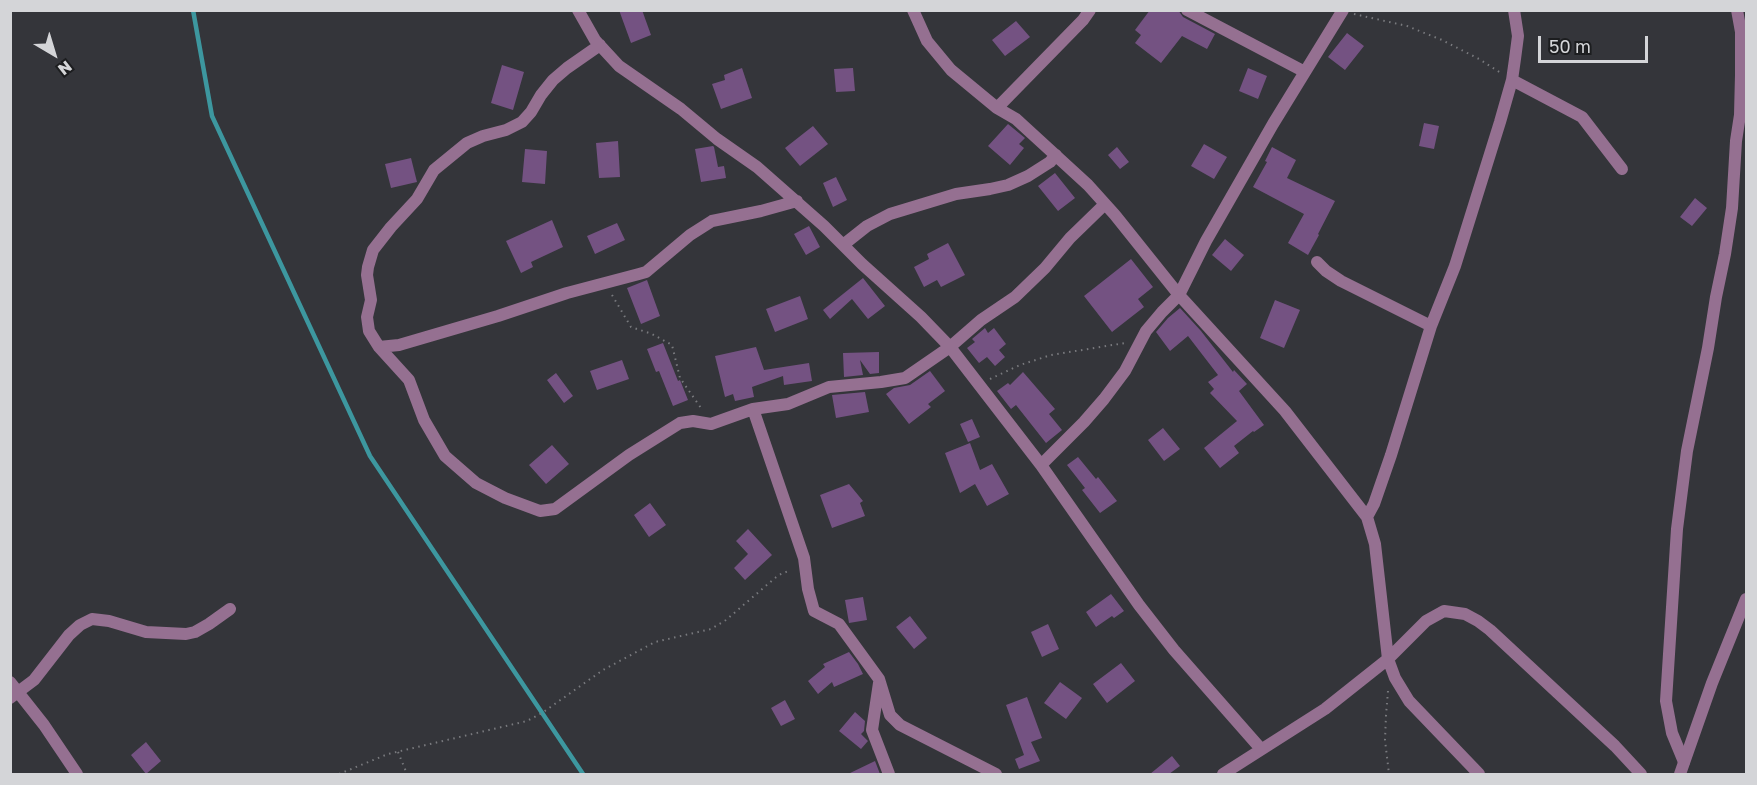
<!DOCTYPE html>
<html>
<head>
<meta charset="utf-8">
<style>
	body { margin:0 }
	#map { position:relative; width:1757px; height:785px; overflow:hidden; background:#34353a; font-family:"Golos Text",sans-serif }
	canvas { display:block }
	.frame { position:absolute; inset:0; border:12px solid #d4d5d8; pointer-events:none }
	.north { position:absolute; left:24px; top:24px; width:60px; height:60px; -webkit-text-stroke:4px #1c1d1f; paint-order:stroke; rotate:142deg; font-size:16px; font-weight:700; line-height:24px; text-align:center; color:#d4d5d8 }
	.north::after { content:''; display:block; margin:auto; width:21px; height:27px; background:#d4d5d8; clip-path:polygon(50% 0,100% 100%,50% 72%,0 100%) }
	.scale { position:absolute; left:1538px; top:36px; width:110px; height:27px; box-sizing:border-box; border:3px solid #d4d5d8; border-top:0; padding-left:8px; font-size:18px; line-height:21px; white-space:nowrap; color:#d4d5d8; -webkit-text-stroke:4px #1c1d1f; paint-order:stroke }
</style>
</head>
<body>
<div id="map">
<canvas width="1757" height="785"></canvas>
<div class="frame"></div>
<div class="north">N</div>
<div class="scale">50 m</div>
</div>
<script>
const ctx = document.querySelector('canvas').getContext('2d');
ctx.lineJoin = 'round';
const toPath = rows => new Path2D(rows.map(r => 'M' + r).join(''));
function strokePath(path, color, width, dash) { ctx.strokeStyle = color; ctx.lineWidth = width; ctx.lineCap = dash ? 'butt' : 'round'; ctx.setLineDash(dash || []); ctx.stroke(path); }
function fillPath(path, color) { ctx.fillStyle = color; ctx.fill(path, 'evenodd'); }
strokePath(toPath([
	[193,10,212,116,370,456,583,774]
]), '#3d979f', 4.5);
fillPath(toPath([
	[619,10,642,10,651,35,631,43],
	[1150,10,1178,10,1183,17,1215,34,1207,49,1182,36,1161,63,1135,43,1141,35,1135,30],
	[1016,21,1030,37,1005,56,992,40],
	[1347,33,1364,46,1345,70,1328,57],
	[502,65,524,72,513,110,491,103],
	[742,68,752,98,721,109,712,84,725,80,724,75],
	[853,68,855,91,836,92,834,69],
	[1248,68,1267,76,1258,99,1239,91],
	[1424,123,1439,126,1434,149,1419,146],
	[1008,124,1025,138,1019,144,1024,148,1010,165,988,146],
	[813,126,828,144,800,166,785,148],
	[618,141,620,177,599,178,596,143],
	[1204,144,1227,157,1214,179,1191,166],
	[713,146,714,147,718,167,724,166,726,178,701,182,695,149],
	[1117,147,1129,162,1120,169,1108,155],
	[1272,147,1296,160,1287,178,1335,201,1318,234,1319,235,1308,255,1288,243,1304,214,1253,187,1267,162,1265,161],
	[525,149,547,151,545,184,522,182],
	[411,158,417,182,391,188,385,164],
	[1055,173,1075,198,1058,211,1038,186],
	[836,177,847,200,833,207,823,183],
	[1695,198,1707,208,1692,226,1680,217],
	[552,220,563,247,531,262,533,267,521,273,506,241],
	[617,223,625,240,595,254,587,236],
	[809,226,820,247,806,255,794,234],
	[1225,239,1244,255,1231,271,1212,255],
	[948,243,965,275,941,287,937,280,924,287,914,267,929,259,927,254],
	[1131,259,1153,287,1138,299,1144,307,1112,332,1084,296],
	[863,278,885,306,868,319,852,299,830,319,823,310],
	[647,280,660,316,641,324,627,288],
	[800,296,808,319,775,332,766,309],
	[1275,300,1300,310,1284,348,1260,338],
	[1180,308,1201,331,1233,372,1234,370,1247,384,1239,391,1264,425,1254,432,1253,431,1234,446,1239,453,1220,468,1204,448,1237,421,1210,393,1214,389,1208,382,1218,375,1188,336,1170,351,1156,332,1168,318],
	[985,328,988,333,994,328,1006,344,999,350,1005,357,995,366,987,357,979,363,967,348,975,342,972,339],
	[663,343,678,381,680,380,688,400,673,406,659,371,656,372,647,349],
	[756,347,764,370,809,363,812,381,784,385,783,376,752,387,754,397,735,401,733,394,725,397,715,356],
	[879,352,879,373,870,374,860,360,863,375,844,377,843,353],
	[622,360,629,379,597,390,590,371],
	[930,371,945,391,928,404,931,407,909,424,886,394,894,388,910,385],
	[1023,372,1055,409,1049,414,1062,430,1046,443,1016,405,1011,409,997,391,1008,383,1010,385],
	[556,373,573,396,564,403,547,380],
	[865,392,869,412,836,418,832,395],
	[972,419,980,437,968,442,960,424],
	[1163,428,1180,449,1164,461,1148,440],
	[970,443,980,470,992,464,1009,494,987,506,975,484,960,493,945,453],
	[552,445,569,464,546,484,529,465],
	[1078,457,1096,479,1098,477,1117,501,1100,513,1082,490,1085,488,1067,465],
	[849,484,863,501,860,503,865,516,832,528,820,495],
	[650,503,666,525,649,537,634,515],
	[748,529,772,555,745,580,734,568,748,554,736,541],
	[1111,594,1124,611,1114,618,1112,616,1096,627,1086,612],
	[863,597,867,620,849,623,845,600],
	[910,616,927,638,914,649,896,627],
	[1048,624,1059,649,1042,657,1031,632],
	[849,652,858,664,863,674,834,687,832,682,818,694,808,681,825,667,823,664],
	[1121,663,1135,681,1107,703,1093,684],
	[1060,682,1082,698,1066,719,1044,703],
	[1027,697,1042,738,1031,742,1040,761,1019,769,1015,759,1024,755,1006,705],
	[785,700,795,719,781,726,771,708],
	[855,712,865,721,864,731,861,734,868,741,861,749,839,731],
	[146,742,161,761,146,774,131,755],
	[1172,756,1180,766,1169,774,1150,774],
	[875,761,880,774,848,774]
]), '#745282');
strokePath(toPath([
	[1354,14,1407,26,1442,40,1479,59,1501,73],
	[612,295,631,327,652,334,672,345,680,378,701,408],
	[990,379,1020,365,1051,355,1125,343],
	[1388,691,1386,715,1385,740,1389,774],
	[398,752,407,774],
	[339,774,388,754,527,721,542,713,603,670,655,642,711,629,726,620,775,578,781,574,791,570]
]), '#797a7e', 2, [1.5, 4.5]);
strokePath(toPath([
	[578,10,595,40,619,66,681,109,717,139,757,167,824,226,862,264,921,317,950,347,1041,465,1139,605,1174,650,1261,749],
	[913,10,927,41,951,70,997,108,1016,119,1088,185,1115,215,1179,295,1285,411,1367,517,1375,544,1388,659,1395,678,1409,701,1479,774],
	[1187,10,1305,72],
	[600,45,567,68,553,80,541,95,531,112,522,122,506,130,483,136,467,143,434,170,417,199,391,227,373,250,368,267,367,275,371,300,367,317,369,331,379,347,409,380,424,420,445,456,476,483,505,498,540,511,555,509,629,455,680,423,693,421,711,424,753,409,788,404,829,387,881,382,905,378,950,347,981,320,1015,297,1045,268,1070,238,1105,204],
	[1512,80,1582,117,1622,169],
	[997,108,1083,20,1090,10],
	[843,245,867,226,890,214,956,194,990,189,1008,185,1028,176,1050,162,1056,155],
	[1317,262,1326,271,1341,281,1431,326],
	[379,347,399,345,498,316,567,293,639,274,646,272,690,235,712,221,761,211,797,201],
	[753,409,804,558,808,589,814,611,839,624,879,679,890,715,900,725,996,774],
	[1041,465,1084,422,1104,399,1125,371,1146,331,1162,312,1179,295,1206,241,1273,124,1343,10],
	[1367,517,1374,504,1391,455,1431,326,1455,266,1500,122,1512,80,1515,59,1518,36,1514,10],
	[10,682,44,725,77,774],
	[879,683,872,730,889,774],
	[10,698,34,680,69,635,80,625,92,619,109,621,146,632,186,634,195,632,209,624,230,609],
	[1684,762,1672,733,1666,701,1677,529,1687,451,1708,348,1716,297,1725,254,1732,208,1736,141,1740,115,1741,75,1741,32,1737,10],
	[1223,774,1325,709,1388,659,1426,621,1444,611,1465,614,1478,621,1490,630,1615,746,1641,774]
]), '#957091', 12);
strokePath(toPath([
	[1680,774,1712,683,1746,599]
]), '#957091', 12);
</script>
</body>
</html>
